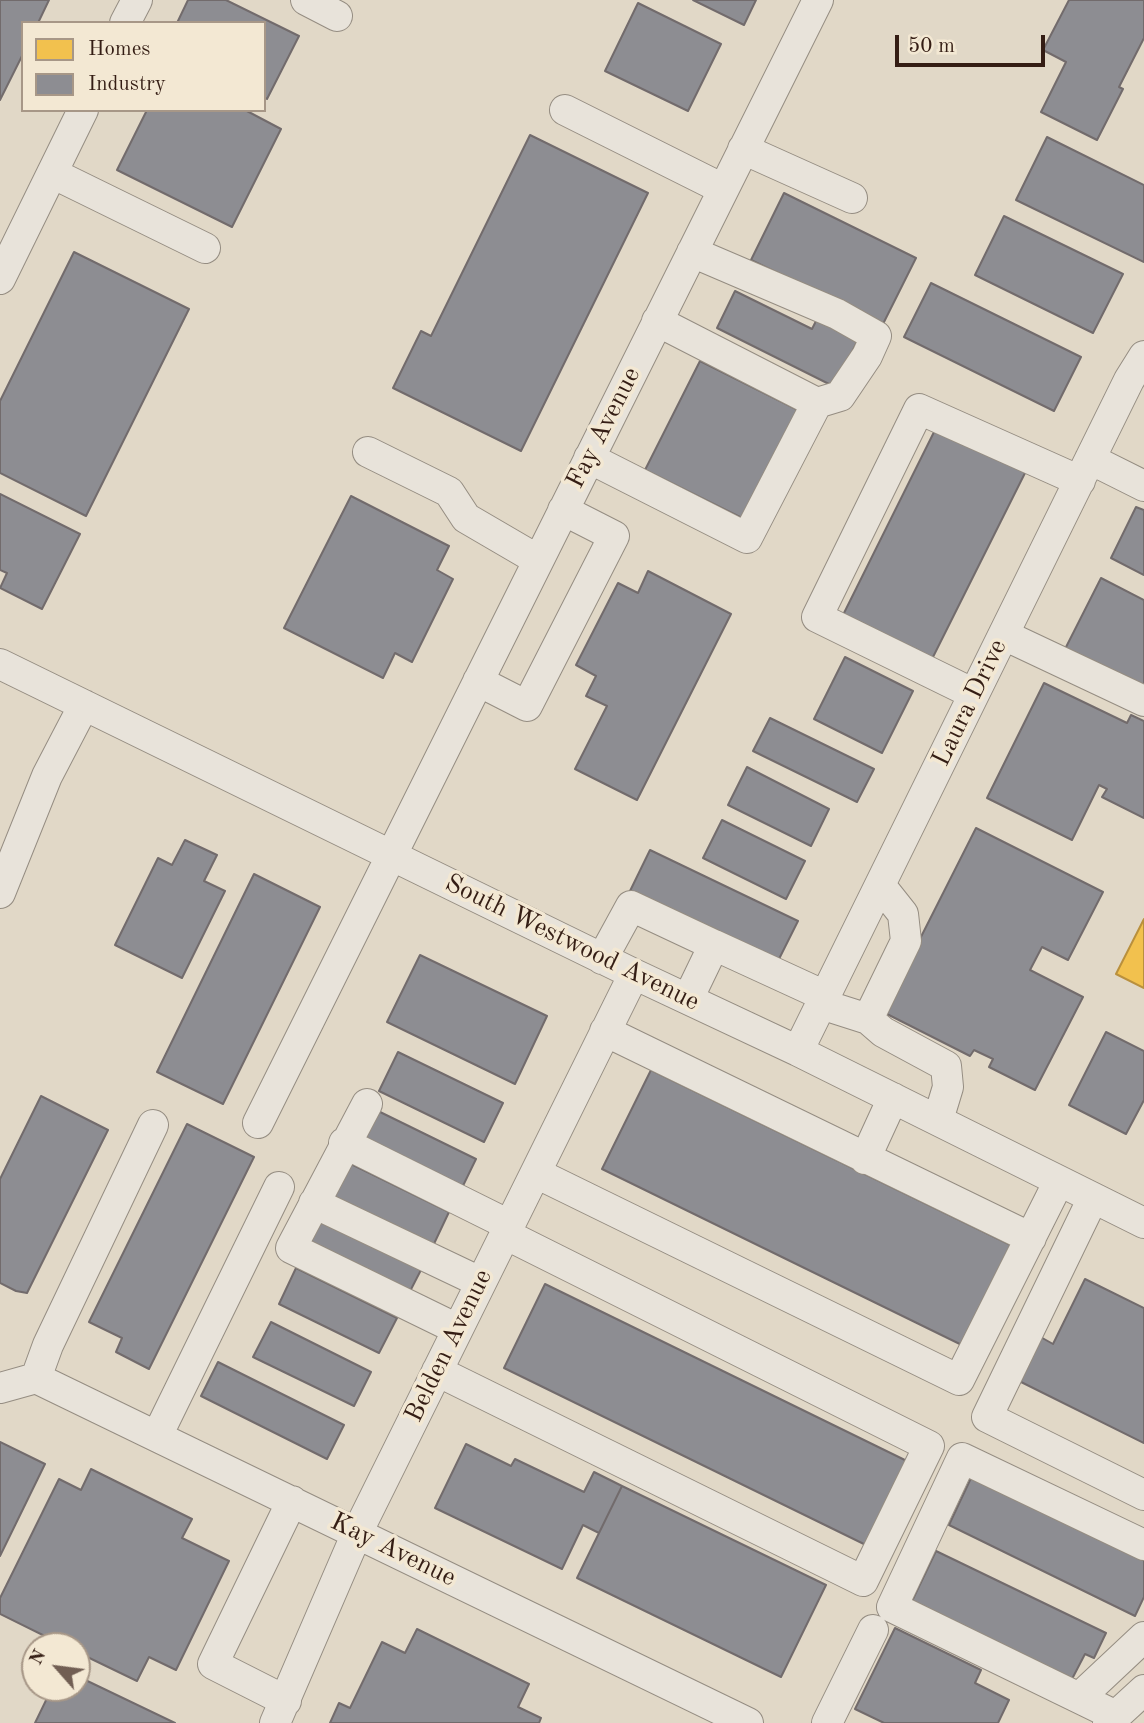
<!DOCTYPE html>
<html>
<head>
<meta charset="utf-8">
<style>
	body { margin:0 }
	#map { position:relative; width:1144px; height:1723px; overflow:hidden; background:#e1d8c7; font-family:"Old Standard TT",serif }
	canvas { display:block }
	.legend { position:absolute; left:21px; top:21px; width:245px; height:91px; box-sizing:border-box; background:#f3e8d3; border:2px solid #a79787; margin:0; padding:9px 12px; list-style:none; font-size:21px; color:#341d14 }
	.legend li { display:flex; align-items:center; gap:14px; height:35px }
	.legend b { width:35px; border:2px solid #a79787 }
	.north { position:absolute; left:21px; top:1632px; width:70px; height:70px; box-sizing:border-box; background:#f3e8d3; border:2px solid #a79787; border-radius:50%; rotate:298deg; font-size:19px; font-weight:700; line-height:28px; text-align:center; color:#341d14 }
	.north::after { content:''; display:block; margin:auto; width:24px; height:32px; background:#715e53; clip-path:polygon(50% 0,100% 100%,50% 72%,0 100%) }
	.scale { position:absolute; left:895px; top:35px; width:150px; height:32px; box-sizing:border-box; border:4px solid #341d14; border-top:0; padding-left:9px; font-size:21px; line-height:24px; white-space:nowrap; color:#341d14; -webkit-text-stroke:5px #f3e8d3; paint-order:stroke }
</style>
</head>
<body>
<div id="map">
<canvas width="1144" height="1723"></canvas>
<ul class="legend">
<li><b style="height:19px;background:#f2c14e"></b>Homes</li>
<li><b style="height:19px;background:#8d8d92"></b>Industry</li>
</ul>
<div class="north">N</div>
<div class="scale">50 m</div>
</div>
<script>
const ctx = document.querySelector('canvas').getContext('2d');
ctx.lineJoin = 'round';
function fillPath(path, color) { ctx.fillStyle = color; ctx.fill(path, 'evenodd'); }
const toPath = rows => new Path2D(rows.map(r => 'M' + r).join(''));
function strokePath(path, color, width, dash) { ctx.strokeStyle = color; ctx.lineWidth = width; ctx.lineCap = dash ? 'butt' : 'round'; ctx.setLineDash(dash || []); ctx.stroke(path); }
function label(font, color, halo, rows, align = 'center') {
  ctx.font = font + ' "Old Standard TT",serif'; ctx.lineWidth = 7; ctx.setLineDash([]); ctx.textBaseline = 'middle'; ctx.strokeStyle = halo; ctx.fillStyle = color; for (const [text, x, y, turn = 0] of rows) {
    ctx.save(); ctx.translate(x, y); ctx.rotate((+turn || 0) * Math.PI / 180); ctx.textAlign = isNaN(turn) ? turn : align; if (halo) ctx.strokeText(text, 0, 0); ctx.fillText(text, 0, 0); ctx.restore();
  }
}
const homes = toPath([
	[1144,919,1144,988,1116,974,1144,919]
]);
fillPath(homes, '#f2c14e');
strokePath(homes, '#b9903d', 2);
const industry = toPath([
	[0,0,49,0,38,23,23,23,23,54,0,100,0,0],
	[188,0,226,0,299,36,267,99,264,97,264,23,177,23,188,0],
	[693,0,756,0,744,25,693,0],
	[1069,0,1144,0,1144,38,1119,87,1123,89,1097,140,1041,112,1066,62,1043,50,1069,0],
	[638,3,721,44,688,111,605,71,638,3],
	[147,110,245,110,281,129,232,227,117,170,147,110],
	[530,135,648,193,521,451,393,388,421,331,431,336,530,135],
	[1047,137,1144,185,1144,262,1016,200,1047,137],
	[784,193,916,258,883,324,751,260,784,193],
	[1004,216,1123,274,1093,333,975,275,1004,216],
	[74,252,189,309,86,516,0,473,0,401,74,252],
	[931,283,1081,357,1054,411,904,337,931,283],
	[735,291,812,329,818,317,859,338,835,387,717,328,735,291],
	[700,361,802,412,748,521,645,470,700,361],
	[938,424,1027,469,932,659,843,615,938,424],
	[0,494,80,534,42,609,0,588,7,573,0,570,0,494],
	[351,496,449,546,437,570,453,579,412,662,395,653,383,678,284,628,351,496],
	[1136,507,1144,510,1144,575,1111,558,1136,507],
	[648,571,731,614,637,800,575,769,607,706,586,696,596,676,576,665,618,583,638,593,648,571],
	[1101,578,1144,600,1144,696,1062,655,1101,578],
	[845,657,913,691,882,753,814,719,845,657],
	[1044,683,1127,723,1131,715,1144,721,1144,818,1102,797,1107,789,1099,785,1072,840,987,798,1044,683],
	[770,718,874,769,857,802,753,751,770,718],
	[747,767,829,809,811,846,728,805,747,767],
	[722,820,805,861,786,899,703,858,722,820],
	[976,828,1103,892,1068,960,1042,947,1030,970,1083,997,1035,1090,989,1067,993,1059,974,1050,970,1056,883,1012,976,828],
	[185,840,217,855,204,881,225,891,182,978,115,945,158,858,172,865,185,840],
	[650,850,798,921,777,963,630,891,650,850],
	[254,874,320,907,223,1104,157,1072,254,874],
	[420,955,547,1016,515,1084,387,1022,420,955],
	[1106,1032,1144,1051,1144,1100,1126,1134,1069,1105,1106,1032],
	[398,1052,503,1103,484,1142,379,1091,398,1052],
	[651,1070,1019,1249,970,1349,602,1169,651,1070],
	[41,1096,108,1130,27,1293,16,1291,0,1283,0,1179,41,1096],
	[376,1110,476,1159,459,1194,358,1144,376,1110],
	[187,1124,254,1157,149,1369,116,1352,122,1338,89,1322,187,1124],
	[349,1163,449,1212,432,1248,331,1198,349,1163],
	[322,1216,423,1266,405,1301,305,1251,322,1216],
	[296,1268,397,1318,379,1353,279,1304,296,1268],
	[1085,1279,1144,1308,1144,1443,1015,1379,1037,1335,1053,1344,1085,1279],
	[545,1284,913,1464,872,1548,504,1368,545,1284],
	[271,1322,371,1372,354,1406,253,1357,271,1322],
	[218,1362,344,1425,327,1459,201,1396,218,1362],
	[0,1442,45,1464,0,1556,0,1442],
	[466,1444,511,1466,515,1459,584,1492,594,1472,622,1486,599,1533,583,1525,562,1569,435,1508,466,1444],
	[91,1469,192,1519,182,1538,229,1561,176,1670,149,1657,137,1681,77,1652,77,1646,65,1646,0,1614,0,1598,59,1479,81,1490,91,1469],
	[972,1476,1144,1560,1144,1597,1135,1616,949,1525,972,1476],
	[622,1486,826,1585,781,1677,577,1578,622,1486],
	[936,1551,1106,1633,1094,1658,1085,1654,1072,1679,912,1601,936,1551],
	[895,1628,981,1670,975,1683,1009,1700,998,1723,884,1723,855,1709,895,1628],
	[417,1629,529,1684,518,1707,541,1718,539,1723,330,1723,339,1703,350,1708,382,1642,405,1653,417,1629],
	[77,1676,175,1723,35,1723,52,1688,77,1688,77,1676]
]);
fillPath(industry, '#8d8d92');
strokePath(industry, '#726b6c', 2);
const minor = toPath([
	[306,0,337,16],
	[125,23,137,0],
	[565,110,723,189],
	[743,149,852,198],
	[52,173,205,248],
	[692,252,837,314,876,336,867,356,840,396,817,403],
	[0,279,83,110],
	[368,452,449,492,466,518,538,560],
	[589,458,747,538,817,403,657,321],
	[1090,459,1144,486],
	[1004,635,1144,701],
	[0,664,634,974,798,1051,1144,1223],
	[478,681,527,706,614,536,563,510],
	[974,694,817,617,919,409,1080,481],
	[0,893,47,776,84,705],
	[714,945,825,996],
	[602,959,631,906,714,945,688,999],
	[821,1004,868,1019,883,1032,946,1066,948,1087,938,1120],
	[868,1019,906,941,903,914,880,885],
	[605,1031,1031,1238],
	[798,1051,1129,380,1144,356],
	[367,1104,291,1248,457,1329],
	[258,1123,818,0],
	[344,1143,509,1225],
	[865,1159,893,1098],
	[536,1173,959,1380,1059,1181],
	[1093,1198,987,1417,1144,1495],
	[314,1203,480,1282],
	[437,1371,863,1581,929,1446,505,1234],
	[36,1378,748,1723],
	[36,1378,48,1345,153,1125],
	[0,1388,36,1378],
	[157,1436,279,1187],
	[1080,1697,1144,1637],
	[286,1701,213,1664,292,1501],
	[1116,1716,892,1607,962,1458,1144,1545],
	[275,1723,357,1533,634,974],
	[827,1723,873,1630],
	[1108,1723,1144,1690]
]);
strokePath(minor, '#958d82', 32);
strokePath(minor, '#e8e3da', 30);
label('26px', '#341d14', '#f3e8d3', [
	["Fay Avenue",604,428,-63],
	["Laura Drive",970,703,-64],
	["South Westwood Avenue",572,943,26],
	["Belden Avenue",449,1346,-64],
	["Kay Avenue",393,1550,26]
]);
</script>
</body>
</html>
